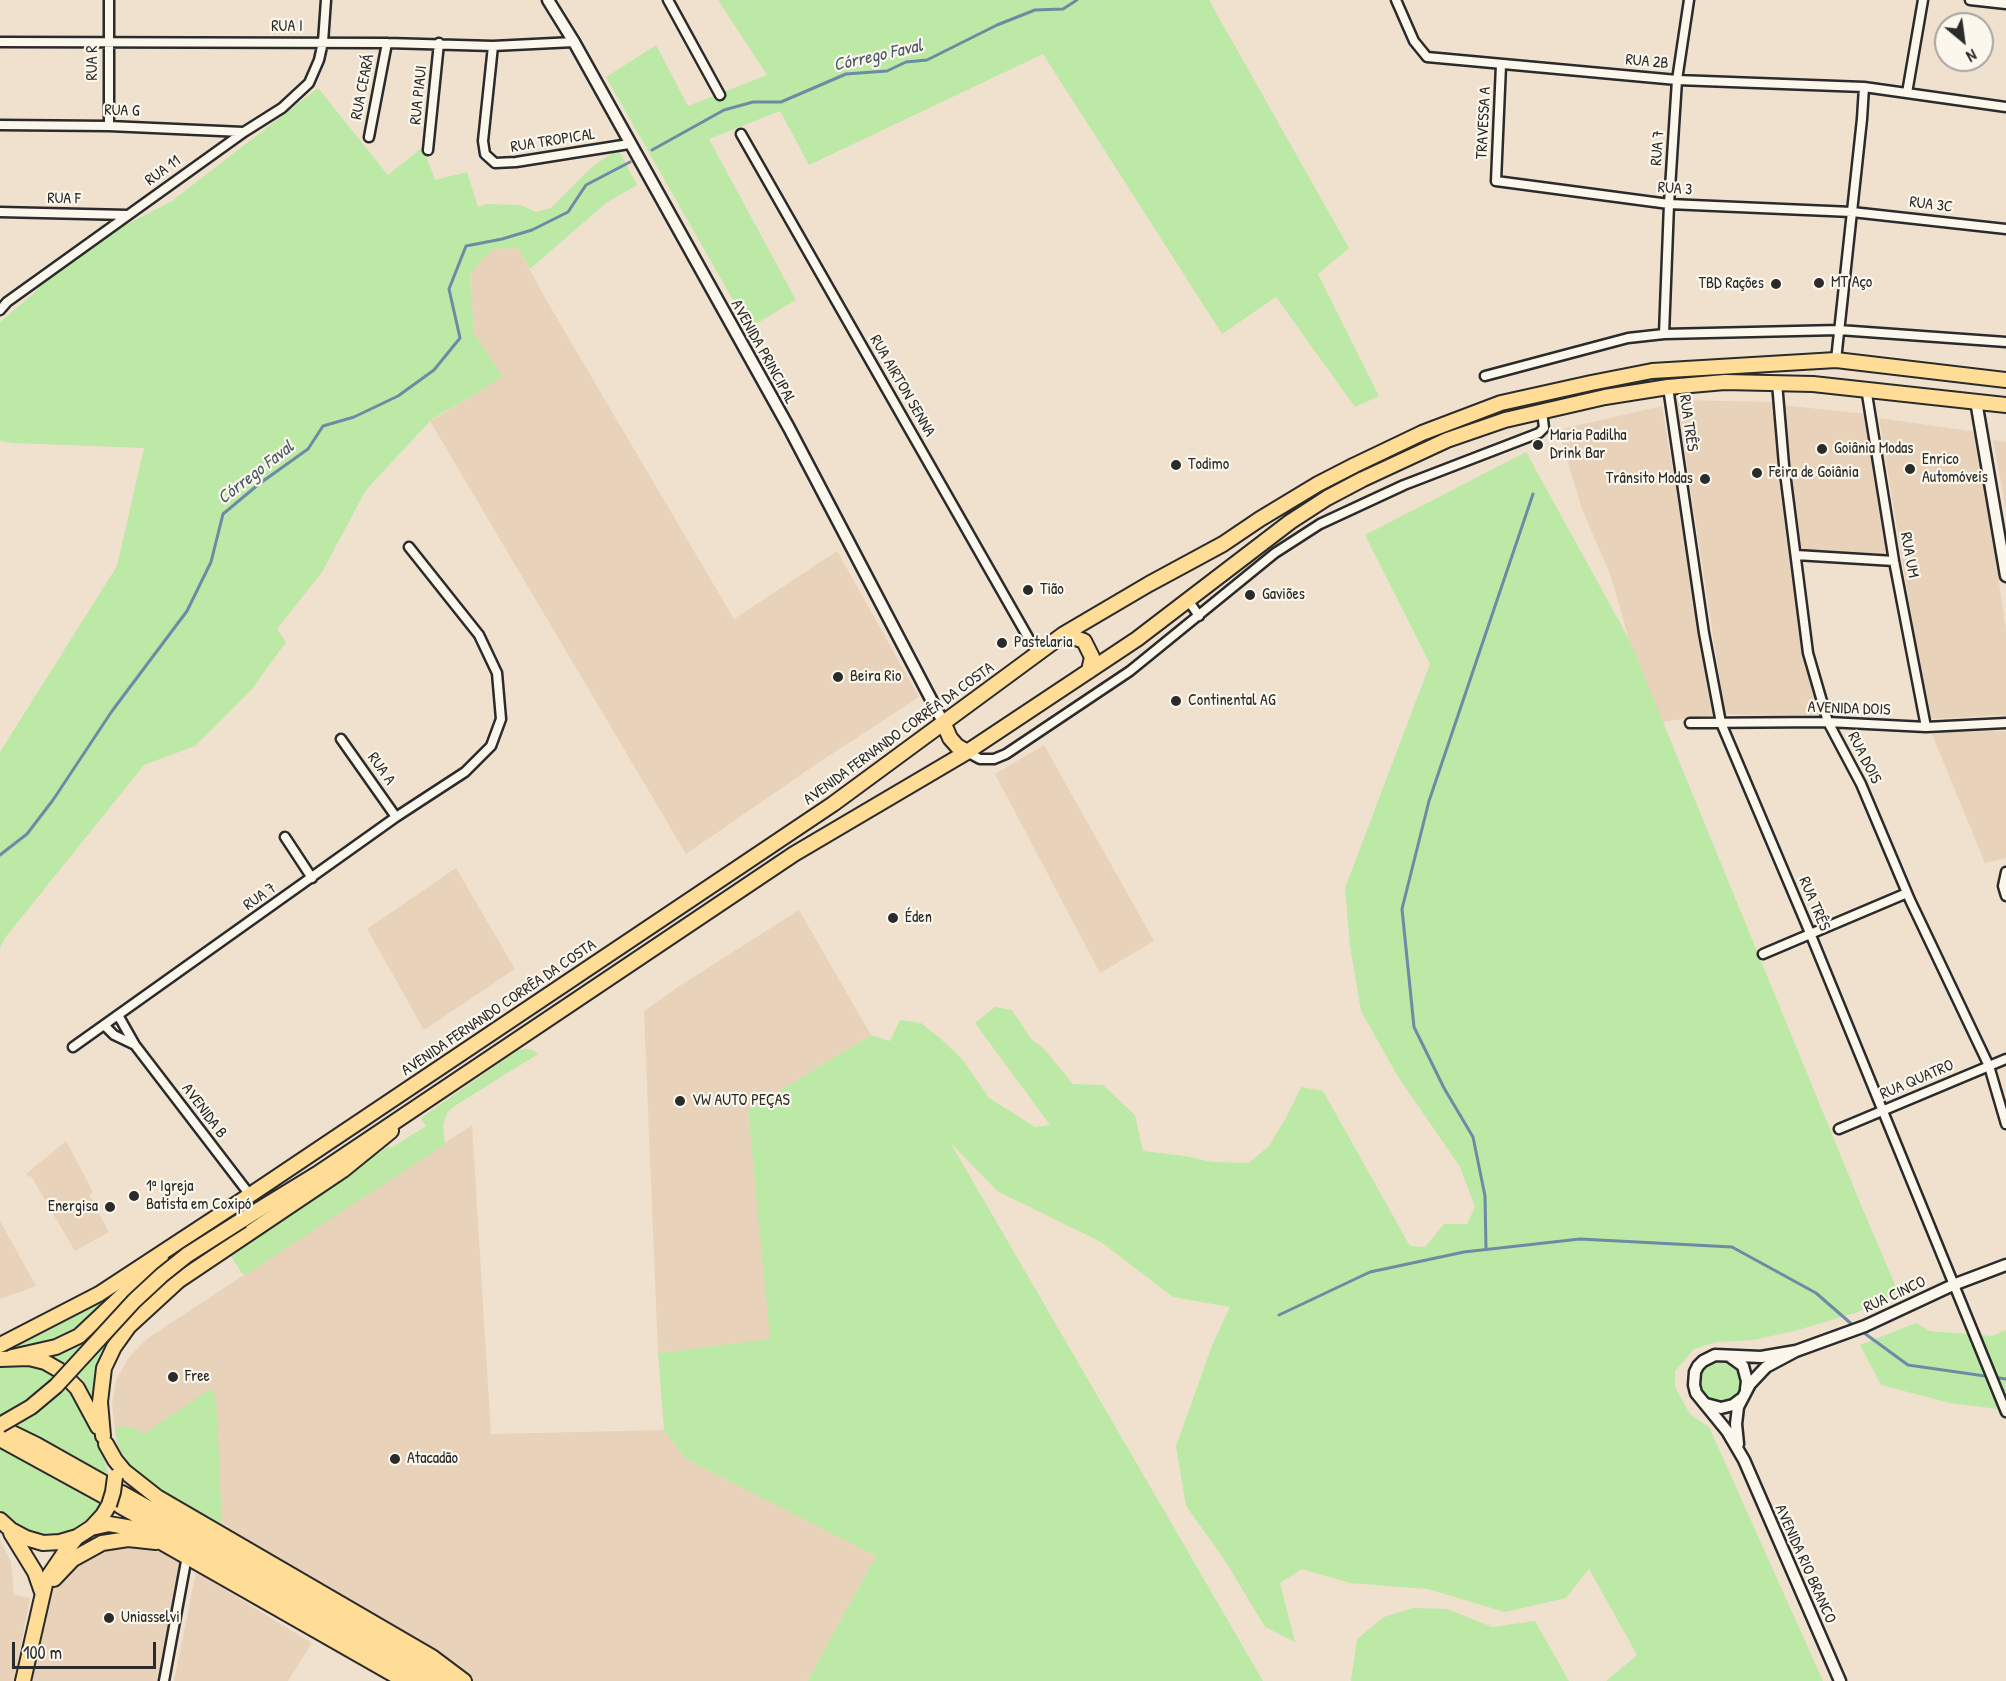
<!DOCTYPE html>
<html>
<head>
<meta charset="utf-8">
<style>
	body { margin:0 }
	#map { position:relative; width:2006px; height:1681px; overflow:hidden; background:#f0e1ce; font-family:"Patrick Hand",sans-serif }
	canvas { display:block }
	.north { position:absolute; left:1934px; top:12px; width:60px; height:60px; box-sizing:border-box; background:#fbf7ec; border:2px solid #a8a59f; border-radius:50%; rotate:151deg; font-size:16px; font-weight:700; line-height:24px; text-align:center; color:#2b2b2b }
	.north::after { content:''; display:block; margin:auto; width:21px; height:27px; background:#2b2b2b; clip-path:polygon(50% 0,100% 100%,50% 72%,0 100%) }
	.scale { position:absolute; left:12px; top:1642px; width:144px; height:27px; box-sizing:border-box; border:3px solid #2b2b2b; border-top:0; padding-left:8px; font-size:18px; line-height:21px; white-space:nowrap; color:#2b2b2b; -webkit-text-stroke:4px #fbf7ec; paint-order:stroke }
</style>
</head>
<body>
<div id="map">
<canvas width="2006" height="1681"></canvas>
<div class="north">N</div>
<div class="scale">100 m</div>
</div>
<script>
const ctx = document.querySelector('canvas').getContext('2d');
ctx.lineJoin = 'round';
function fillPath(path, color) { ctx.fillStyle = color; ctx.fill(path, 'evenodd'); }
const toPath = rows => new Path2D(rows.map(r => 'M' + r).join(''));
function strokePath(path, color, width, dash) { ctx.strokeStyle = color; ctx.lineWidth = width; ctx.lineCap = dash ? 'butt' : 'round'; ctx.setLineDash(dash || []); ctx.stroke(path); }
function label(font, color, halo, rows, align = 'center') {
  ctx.font = font + ' "Patrick Hand",sans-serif'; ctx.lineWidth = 4.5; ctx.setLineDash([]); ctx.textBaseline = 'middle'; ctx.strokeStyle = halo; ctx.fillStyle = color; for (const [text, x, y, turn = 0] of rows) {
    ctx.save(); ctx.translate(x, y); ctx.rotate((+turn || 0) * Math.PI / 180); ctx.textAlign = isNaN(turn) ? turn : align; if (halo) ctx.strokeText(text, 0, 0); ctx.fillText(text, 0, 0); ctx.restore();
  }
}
fillPath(toPath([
	[518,248,548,303,734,619,837,551,919,697,818,763,686,854,430,421,484,389,501,376,474,333,470,274,492,249],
	[1677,400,1774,402,1820,718,1725,714],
	[1781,405,1866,414,1888,555,1800,552],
	[1662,406,1713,715,1662,722,1629,639,1610,574,1582,509,1558,430],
	[1879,418,1977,432,2006,630,2006,715,1928,719],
	[1993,440,2006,442,2006,510],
	[2006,731,2006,858,1985,863,1931,732],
	[1044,745,1154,941,1100,973,995,774],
	[456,868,515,969,424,1030,367,929],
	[799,910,871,1035,748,1110,771,1339,658,1353,644,1011,681,985],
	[472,1125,491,1434,664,1430,686,1459,876,1556,807,1681,473,1681,141,1479,126,1461,117,1444,112,1405,116,1380,129,1357,148,1338],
	[66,1141,93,1192,89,1195,109,1232,75,1251,31,1176,28,1177,26,1174],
	[0,1221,36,1286,0,1299],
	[0,1540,11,1562,14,1595,30,1598,14,1681,0,1681],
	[130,1546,157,1551,182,1560,160,1681,31,1681,48,1600,53,1588,69,1571,87,1559,109,1549],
	[196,1572,312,1643,288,1681,174,1681]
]), '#e8d2b9');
fillPath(toPath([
	[718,0,1209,0,1349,248,1318,274,1379,396,1355,407,1276,297,1222,334,1043,54,809,165,780,111,709,139,796,300,749,328,606,77,656,45,688,106,767,75],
	[318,88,388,175,423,147,435,180,467,172,478,207,486,204,521,205,536,212,551,208,592,167,618,149,637,185,606,203,530,269,518,248,492,249,470,274,474,333,502,376,484,389,432,419,366,490,322,572,277,629,286,642,252,689,195,746,144,765,5,938,0,948,0,752,117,566,144,448,13,443,0,441,0,322,34,293,45,280,101,238,172,201],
	[1526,452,1629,639,1861,1205,1899,1294,1855,1313,1798,1330,1754,1340,1716,1342,1694,1349,1675,1371,1675,1387,1690,1414,1709,1427,1823,1681,1606,1681,1637,1655,1589,1569,1566,1598,1505,1612,1428,1589,1350,1583,1302,1569,1280,1583,1295,1642,1265,1627,1224,1559,1186,1506,1176,1446,1213,1343,1230,1307,1173,1297,1101,1242,997,1191,950,1142,1263,1681,807,1681,876,1556,686,1459,664,1430,658,1353,770,1339,748,1110,871,1035,890,1041,900,1020,921,1023,940,1038,963,1060,989,1098,1035,1127,1050,1125,975,1023,995,1007,1012,1010,1031,1039,1044,1049,1073,1084,1103,1085,1135,1115,1143,1151,1185,1156,1212,1162,1249,1163,1269,1146,1287,1116,1301,1087,1323,1091,1410,1246,1425,1247,1444,1224,1467,1224,1475,1207,1460,1167,1397,1075,1361,1011,1350,946,1345,888,1430,664,1365,535],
	[527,1049,533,1050,538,1054,453,1107,447,1113,443,1125,445,1144,245,1275,241,1272,231,1256,232,1254,389,1146,391,1148,426,1126,421,1118,518,1050],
	[125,1282,76,1332,61,1340,22,1349,3,1350],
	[123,1301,120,1326,100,1360,95,1384,94,1397,93,1398,84,1382,76,1372,64,1362,53,1357,87,1337],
	[1916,1323,1930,1331,1992,1336,2006,1330,2006,1410,1950,1403,1881,1385,1860,1345],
	'1698 1382a22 22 0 1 1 44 0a22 22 0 1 1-44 0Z',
	[27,1364,40,1367,51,1372,60,1378,71,1391,102,1451,109,1476,55,1445,0,1417,0,1367],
	[210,1389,216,1397,216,1402,222,1522,218,1526,141,1479,126,1461,117,1444,115,1430,121,1426,129,1427,136,1429,143,1434],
	[0,1445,103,1501,99,1509,86,1524,63,1535,42,1536,21,1529,0,1510],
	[1413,1608,1447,1609,1492,1627,1535,1621,1569,1681,1351,1681,1357,1639,1384,1617]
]), '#bce9a6');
strokePath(toPath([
	[652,150,724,110,753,102,781,102,846,74,887,71,906,62,927,60,997,25,1035,10,1063,9,1077,0],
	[0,855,27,834,53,800,112,711,187,611,211,562,223,514,259,484,308,449,323,426,354,417,398,396,434,370,460,338,449,289,466,246,502,239,532,230,568,212,586,185,630,162],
	[1486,1249,1485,1196,1473,1137,1444,1088,1414,1027,1402,909,1429,801,1533,494],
	[1279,1315,1370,1272,1464,1252,1580,1239,1732,1247,1816,1293,1855,1327],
	[1860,1330,1908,1365,2006,1379]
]), '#6b8ca4', 3);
const minor = toPath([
	[109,0,109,126],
	[668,0,720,95],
	[1396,0,1414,41,1427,57,1677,80,1864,87,2006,107],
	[1970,0,2006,4],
	[0,42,387,43,493,46,574,42],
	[493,46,483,141,485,154,495,163,516,162,629,144],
	[1501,65,1496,181,1669,204,1852,212,2006,229],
	[1907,93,1923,0],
	[0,125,109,126,243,132],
	[741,134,1037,653],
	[369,137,387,43],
	[428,150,439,43],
	[0,212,127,215],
	[0,310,7,302,244,132,282,108,309,83,319,60,323,42,326,0],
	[1664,334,1669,204,1677,80,1689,0],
	[1836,360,1862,119,1864,87],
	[1485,376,1628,338,1664,334,1839,330,2006,342],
	[1777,383,1784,465,1808,653,1828,722,1861,784,1910,900,1989,1066,2006,1124],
	[1668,387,1704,633,1721,723,1810,933,2006,1412],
	[1866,388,1894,561,1926,727],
	[1796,555,1894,561],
	[1188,600,1199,616],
	[1690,723,1828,722,1926,727,2006,723],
	[341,739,396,817],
	[967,752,980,759,994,759,1006,754,1130,671,1275,553,1320,524,1404,485,1539,433,1544,428,1542,411],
	[285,837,312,878],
	[2006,872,2003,886,2006,896],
	[1763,954,1907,893],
	[118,1015,135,1045,250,1195],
	[106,1024,107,1028,114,1035,135,1045],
	[73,1047,396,817,465,772,491,746,501,719,497,673,479,635,409,547],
	[1839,1129,2006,1059],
	[164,1681,187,1556]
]);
const tertiary = toPath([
	[548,0,574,42,789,428,944,724],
	[1976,401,2006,576],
	[1796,1351,1761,1357,1715,1355,1703,1361,1698,1366,1695,1372,1694,1385,1696,1393,1727,1431,1744,1460,1840,1681],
	[1729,1356,1743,1366,1747,1381,1746,1389],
	[1706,1404,1721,1408,1733,1405,1741,1399],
	[1738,1444,1736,1424,1738,1407,1750,1384,1766,1367,1796,1351,1865,1326,1953,1285,2006,1265]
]);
const primary = toPath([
	[12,1357,56,1347,79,1336,161,1259],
	[0,1359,29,1358,45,1362,59,1370,77,1388,98,1427],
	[0,1427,37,1445,108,1485],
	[103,1436,100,1402,104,1368,114,1347,129,1326,178,1281,343,1170,391,1131],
	[0,1439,106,1497],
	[106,1444,115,1460,124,1471,157,1497,432,1657,464,1681],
	[122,1493,255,1568,446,1681],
	[120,1506,309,1612,425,1681],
	[0,1520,11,1530,26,1538,43,1543,60,1542,77,1537,91,1528,103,1515,109,1505],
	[91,1528,109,1524,138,1529,405,1681],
	[11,1533,35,1572,42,1592],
	[54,1579,73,1559,102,1543,128,1539,156,1542],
	[23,1681,46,1580,65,1552,77,1537]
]);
const trunk = toPath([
	[1064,634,1084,641,1092,657,1089,671],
	[944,724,950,738,957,746,967,752],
	[242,1220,317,1174,794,854,967,752,1137,639,1290,522,1327,498,1363,479,1447,440,1505,420,1605,397,1668,387,1725,382,1813,384,2006,405],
	[0,1345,99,1294,250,1195,833,804,1064,634,1149,584,1223,544,1260,519,1318,484,1355,465,1422,433,1501,403,1591,383,1652,371,1836,360,2006,380]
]);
strokePath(minor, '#2b2b2b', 13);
strokePath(tertiary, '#2b2b2b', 15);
strokePath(primary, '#2b2b2b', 18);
strokePath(trunk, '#2b2b2b', 18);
strokePath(minor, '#fbf7ec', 8);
strokePath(tertiary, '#fbf7ec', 10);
strokePath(primary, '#ffdd96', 14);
strokePath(trunk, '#ffdd96', 14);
const primaryBridge = toPath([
	[109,1505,113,1492,115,1477]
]);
const trunkBridge = toPath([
	[0,1425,31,1407,56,1386,134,1301,162,1275,187,1255,242,1220]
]);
strokePath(primaryBridge, '#2b2b2b', 18, []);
strokePath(trunkBridge, '#2b2b2b', 18, []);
strokePath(primaryBridge, '#ffdd96', 14);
strokePath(trunkBridge, '#ffdd96', 14);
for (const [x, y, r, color] of [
	[1819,283,6,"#2b2b2b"],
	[1776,284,6,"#2b2b2b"],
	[1538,445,6,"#2b2b2b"],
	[1822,449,6,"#2b2b2b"],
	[1176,465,6,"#2b2b2b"],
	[1910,469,6,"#2b2b2b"],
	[1757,473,6,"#2b2b2b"],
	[1705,479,6,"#2b2b2b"],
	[1028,590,6,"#2b2b2b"],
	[1250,595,6,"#2b2b2b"],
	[1002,643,6,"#2b2b2b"],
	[838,677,6,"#2b2b2b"],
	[1176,701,6,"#2b2b2b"],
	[893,918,6,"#2b2b2b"],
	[680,1101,6,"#2b2b2b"],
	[134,1196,6,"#2b2b2b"],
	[110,1207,6,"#2b2b2b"],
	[173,1377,6,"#2b2b2b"],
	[395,1459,6,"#2b2b2b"],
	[109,1618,6,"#2b2b2b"]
]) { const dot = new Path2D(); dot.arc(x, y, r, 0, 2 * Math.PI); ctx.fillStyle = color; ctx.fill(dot); strokePath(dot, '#fbf7ec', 2); }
label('16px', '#2b2b2b', '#fbf7ec', [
	["RUA I",287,27],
	["RUA 2B",1647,62,5],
	["RUA R",93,63,-90],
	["RUA CEARÁ",363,87,-79],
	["RUA PIAUI",419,95,-84],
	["RUA G",122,111,2],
	["TRAVESSA A",1484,123,-87],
	["RUA TROPICAL",553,141,-9],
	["RUA 7",1658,148,-86],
	["RUA 11",163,171,-36],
	["RUA 3",1675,189,4],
	["RUA F",64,199,1],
	["RUA 3C",1931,205,7],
	["AVENIDA PRINCIPAL",763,352,61],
	["RUA AIRTON SENNA",902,386,60],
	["RUA TRÊS",1688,423,82],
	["RUA UM",1909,555,80],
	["AVENIDA DOIS",1849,709,2],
	["AVENIDA FERNANDO CORRÊA DA COSTA",899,734,-36],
	["RUA DOIS",1864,758,63],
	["RUA A",381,769,55],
	["RUA 7",260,897,-35],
	["RUA TRÊS",1814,904,67],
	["AVENIDA FERNANDO CORRÊA DA COSTA",499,1008,-34],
	["RUA QUATRO",1917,1080,-23],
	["AVENIDA B",204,1111,53],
	["RUA CINCO",1895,1295,-25],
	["AVENIDA RIO BRANCO",1805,1564,66]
]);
label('16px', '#2b2b2b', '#fbf7ec', [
	["MT Aço",1831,283],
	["TBD Rações",1764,284,"right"],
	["Maria Padilha",1550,436],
	["Drink Bar",1550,454],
	["Goiânia Modas",1834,449],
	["Enrico",1922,460],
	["Automóveis",1922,478],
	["Todimo",1188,465],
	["Feira de Goiânia",1769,473],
	["Trânsito Modas",1693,479,"right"],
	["Tião",1040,590],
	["Gaviões",1262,595],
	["Pastelaria",1014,643],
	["Beira Rio",850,677],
	["Continental AG",1188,701],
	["Éden",905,918],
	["VW AUTO PEÇAS",692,1101],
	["1ª Igreja",146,1187],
	["Batista em Coxipó",146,1205],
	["Energisa",98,1207,"right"],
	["Free",185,1377],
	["Atacadão",407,1459],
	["Uniasselvi",121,1618]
], 'left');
label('italic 18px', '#4b5b68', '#fbf7ec', [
	["Córrego Faval",878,56,-13],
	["Córrego Faval",256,473,-38]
]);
</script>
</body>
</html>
